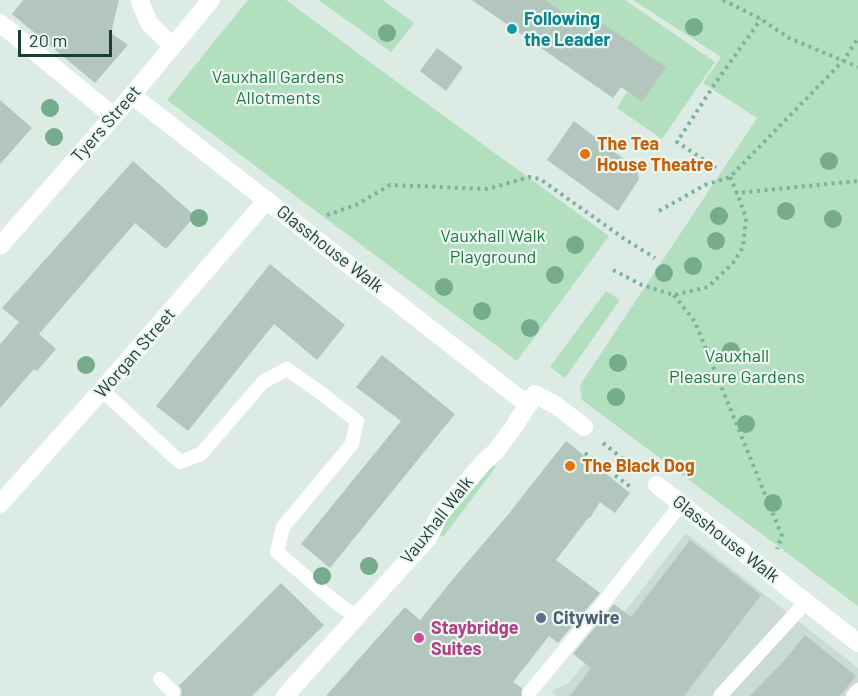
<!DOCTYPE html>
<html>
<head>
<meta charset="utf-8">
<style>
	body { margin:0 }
	#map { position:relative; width:858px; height:696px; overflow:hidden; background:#dcebe4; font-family:Barlow,sans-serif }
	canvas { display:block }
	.scale { position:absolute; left:18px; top:30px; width:94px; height:27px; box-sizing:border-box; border:3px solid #1d3c33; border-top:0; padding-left:8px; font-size:18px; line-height:21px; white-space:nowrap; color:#1d3c33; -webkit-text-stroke:4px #edf7f2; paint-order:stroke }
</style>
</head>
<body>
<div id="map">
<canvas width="858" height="696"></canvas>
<div class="scale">20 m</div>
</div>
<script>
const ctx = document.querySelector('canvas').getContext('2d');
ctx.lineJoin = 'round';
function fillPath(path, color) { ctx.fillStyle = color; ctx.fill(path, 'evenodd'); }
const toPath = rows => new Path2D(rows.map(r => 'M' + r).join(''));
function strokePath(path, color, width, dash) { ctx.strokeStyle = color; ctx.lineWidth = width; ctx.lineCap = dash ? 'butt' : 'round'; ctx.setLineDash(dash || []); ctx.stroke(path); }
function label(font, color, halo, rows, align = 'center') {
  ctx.font = font + ' Barlow,sans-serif'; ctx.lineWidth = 4.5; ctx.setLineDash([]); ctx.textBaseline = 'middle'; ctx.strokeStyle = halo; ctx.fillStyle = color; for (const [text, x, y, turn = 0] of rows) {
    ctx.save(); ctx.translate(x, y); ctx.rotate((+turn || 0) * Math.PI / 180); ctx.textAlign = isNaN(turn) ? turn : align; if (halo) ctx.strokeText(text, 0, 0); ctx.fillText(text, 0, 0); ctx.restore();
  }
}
fillPath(toPath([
	[686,533,858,668,858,696,556,696,551,691,569,683]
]), '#cbdbd3');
fillPath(toPath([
	[248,0,286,0,393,79,609,236,517,361,167,100],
	[319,0,383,0,414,23,391,52],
	[546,0,625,0,715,62,662,139,617,108,627,92,641,101,665,67,591,15,583,26],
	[633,0,858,0,858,606,582,400,580,385,757,118,703,83,721,57],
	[606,291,620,300,565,378,550,367],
	[489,462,496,467,443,537,436,532]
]), '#b2dfbe');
fillPath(toPath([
	[23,0,119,0,111,33,128,45,95,83,12,14],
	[472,0,546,0,583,26,591,15,666,67,642,102,621,87,613,98],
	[437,48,463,67,446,91,420,71],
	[0,100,32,128,0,164],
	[574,121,637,169,639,179,618,211,547,160],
	[133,161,195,216,166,249,135,223,39,334,56,349,37,371,34,369,0,408,0,344,19,322,2,308],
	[270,264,345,325,317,360,274,324,188,431,156,406],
	[382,355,455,414,330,568,301,544,401,421,356,387],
	[566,441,630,493,615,513,600,502,590,518,589,517,556,560,600,593,558,643,549,636,513,682,522,688,521,696,326,696,405,607,420,620,458,573,507,516],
	[690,540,761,595,684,696,570,696,591,668,573,654,614,604,631,617],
	[281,583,324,625,252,696,181,696,182,690,179,686],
	[805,635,856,676,840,696,750,696,784,661]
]), '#b2c6bd');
strokePath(toPath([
	[723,0,761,19,789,38,858,67],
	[716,168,677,142,714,85,761,19],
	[730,177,737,193,858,181],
	[659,211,705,185,730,177,844,60,858,38],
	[327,215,356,205,390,185,488,189,529,177,540,179,626,240,655,258],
	[613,270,642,285,674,295,708,287,733,263,743,247,746,218,737,193],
	[674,295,695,322,782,536,777,549],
	[603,443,637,470],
	[585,453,632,488]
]), '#79b2a0', 4, [3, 4.5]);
strokePath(toPath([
	[102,390,180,462,201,454,263,382,287,369,318,391,357,421,352,444,283,527,277,552,333,600,356,617],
	[160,679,173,692],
	[529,693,600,607,681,504],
	[720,696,806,602],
	[853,696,858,690]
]), '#fff', 14);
strokePath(toPath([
	[140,0,140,2,149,23,172,46],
	[0,23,113,116],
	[132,95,515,395,529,404],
	[0,246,132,95,211,0],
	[657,485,858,643],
	[0,504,102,390,267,200],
	[285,696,428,538,440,514,482,464,496,451,513,428,535,394,557,406,584,427]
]), '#fff', 18);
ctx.fillStyle = '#76ab8b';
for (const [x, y] of [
	[694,27],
	[387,33],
	[50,108],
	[54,137],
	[829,161],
	[786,211],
	[719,216],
	[199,218],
	[833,219],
	[716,241],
	[575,245],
	[693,266],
	[664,273],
	[555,275],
	[444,287],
	[482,311],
	[530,328],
	[731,351],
	[618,363],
	[86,365],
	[616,397],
	[746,424],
	[773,503],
	[369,566],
	[322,576]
]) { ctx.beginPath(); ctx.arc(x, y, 9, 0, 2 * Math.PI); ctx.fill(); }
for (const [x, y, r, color] of [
	[512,29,6,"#0f9aa8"],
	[585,154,6,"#e8710a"],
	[570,466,6,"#e8710a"],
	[541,618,6,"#5c6f8a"],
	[419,638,6,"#d1479c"]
]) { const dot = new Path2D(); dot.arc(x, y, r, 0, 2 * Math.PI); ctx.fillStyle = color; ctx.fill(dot); strokePath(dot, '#edf7f2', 2); }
label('bold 18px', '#0d838f', '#edf7f2', [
	["Following",524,19],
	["the Leader",524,40]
], 'left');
label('18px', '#237743', '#edf7f2', [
	["Vauxhall Gardens",278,77],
	["Allotments",278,98],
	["Vauxhall Walk",493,236],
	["Playground",493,257],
	["Vauxhall",737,356],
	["Pleasure Gardens",737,377]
]);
label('18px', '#1d3c33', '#edf7f2', [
	["Tyers Street",106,124,-49],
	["Glasshouse Walk",330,249,38],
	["Worgan Street",135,353,-49],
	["Vauxhall Walk",437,520,-52],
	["Glasshouse Walk",726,539,38]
]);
label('bold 18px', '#c56008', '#edf7f2', [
	["The Tea",597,144],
	["House Theatre",597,165],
	["The Black Dog",582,466]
], 'left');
label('bold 18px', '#4e5e75', '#edf7f2', [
	["Citywire",553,618]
], 'left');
label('bold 18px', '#b23c85', '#edf7f2', [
	["Staybridge",431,628],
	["Suites",431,649]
], 'left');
</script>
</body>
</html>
